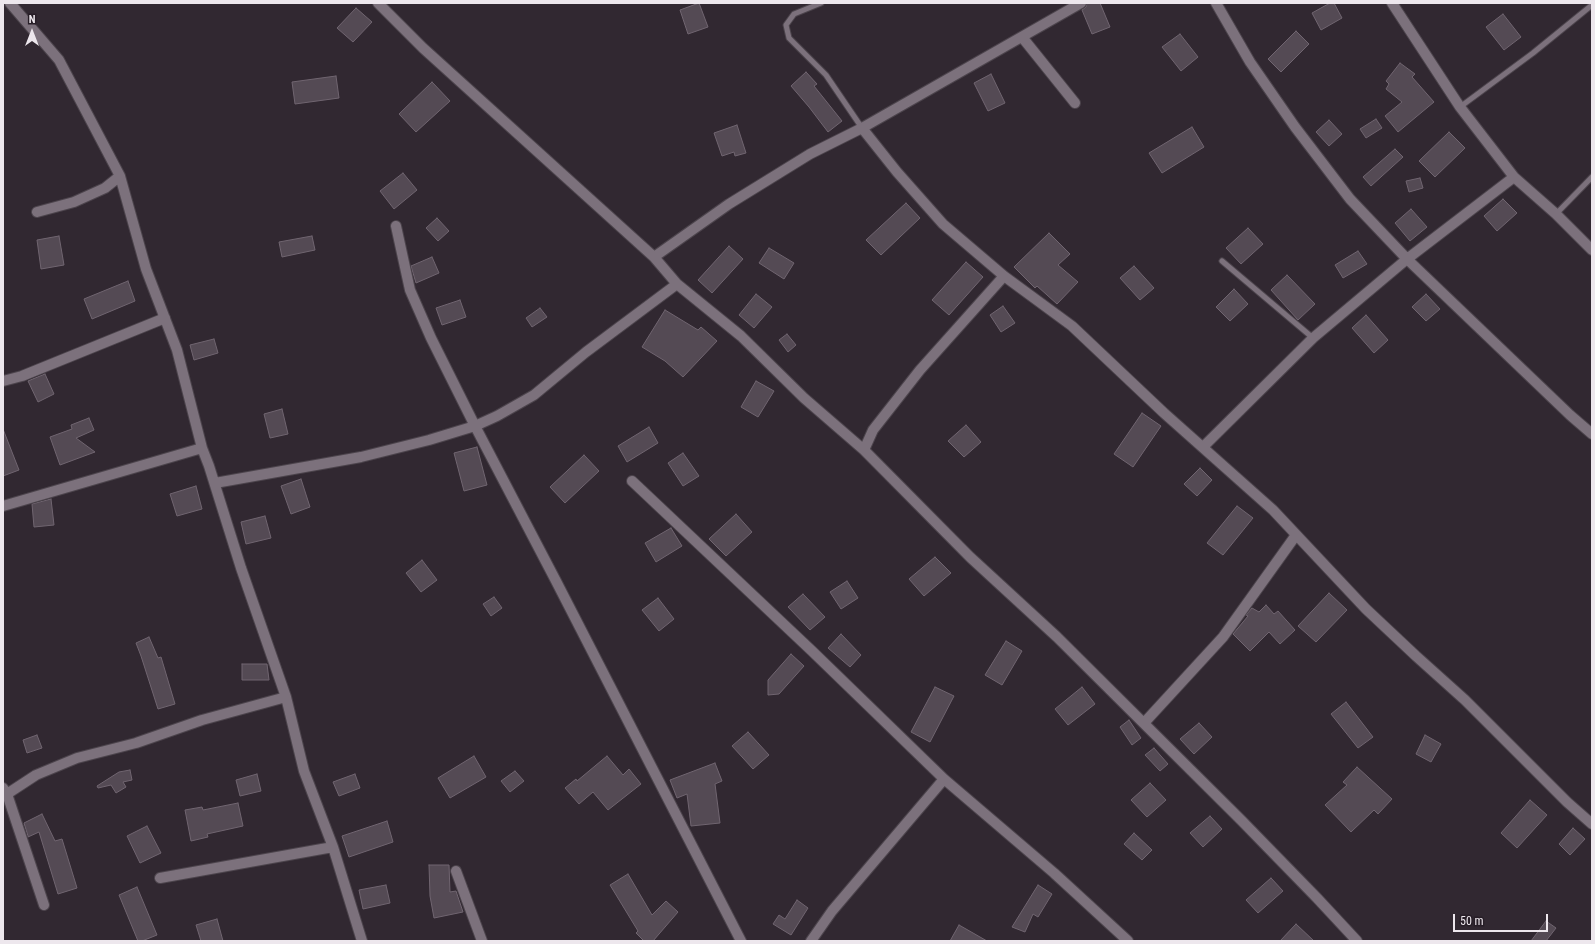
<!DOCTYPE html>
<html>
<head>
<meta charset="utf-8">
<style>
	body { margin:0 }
	#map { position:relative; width:1595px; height:944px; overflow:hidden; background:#312831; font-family:"Roboto Condensed",sans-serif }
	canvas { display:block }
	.frame { position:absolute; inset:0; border:4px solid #ede7ed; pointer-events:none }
	.north { position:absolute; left:12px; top:12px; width:40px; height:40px; -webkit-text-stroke:3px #271e27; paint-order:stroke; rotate:0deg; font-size:11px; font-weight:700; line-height:16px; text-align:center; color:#ede7ed }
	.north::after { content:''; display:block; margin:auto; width:14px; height:18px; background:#ede7ed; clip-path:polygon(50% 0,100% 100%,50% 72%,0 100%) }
	.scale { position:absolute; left:1453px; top:914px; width:95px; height:18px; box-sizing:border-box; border:2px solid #ede7ed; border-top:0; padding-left:5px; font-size:12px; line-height:14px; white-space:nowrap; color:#ede7ed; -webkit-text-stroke:3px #271e27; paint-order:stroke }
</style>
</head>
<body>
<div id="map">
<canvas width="1595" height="944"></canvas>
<div class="frame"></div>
<div class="north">N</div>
<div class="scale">50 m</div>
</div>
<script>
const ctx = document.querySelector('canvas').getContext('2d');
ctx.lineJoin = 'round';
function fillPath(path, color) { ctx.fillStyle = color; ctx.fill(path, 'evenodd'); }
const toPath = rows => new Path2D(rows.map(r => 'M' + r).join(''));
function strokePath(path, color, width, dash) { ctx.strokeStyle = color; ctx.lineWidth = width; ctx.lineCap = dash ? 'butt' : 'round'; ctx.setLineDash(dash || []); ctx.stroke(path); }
const building = toPath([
	[699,3,708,27,688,34,680,10,699,3],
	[1087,3,1100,3,1110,27,1092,34,1082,10,1086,7,1087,3],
	[1330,3,1334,3,1342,18,1321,30,1312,13,1330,3],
	[356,8,372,22,353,42,337,28,356,8],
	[1503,14,1521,37,1504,50,1486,27,1503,14],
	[1296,31,1309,44,1281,72,1268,59,1296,31],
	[1180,34,1198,57,1181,71,1162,47,1180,34],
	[1400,63,1415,74,1412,77,1434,102,1398,132,1385,116,1402,102,1386,89,1389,84,1386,81,1400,63],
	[806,72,817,84,814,86,842,121,828,132,809,107,791,86,806,72],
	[991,74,1005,103,988,111,974,83,991,74],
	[336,76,339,98,295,104,292,82,336,76],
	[432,82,450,101,416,132,399,114,432,82],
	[1376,119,1382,128,1366,138,1360,129,1376,119],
	[1329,120,1342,134,1329,146,1316,132,1329,120],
	[737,125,746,153,735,156,734,152,722,156,714,133,737,125],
	[1192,127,1204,147,1162,173,1149,153,1192,127],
	[1449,132,1465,148,1435,177,1419,161,1449,132],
	[1395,149,1403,157,1371,186,1363,177,1395,149],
	[403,173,417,190,394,209,380,191,403,173],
	[1420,178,1423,188,1409,192,1406,181,1420,178],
	[1503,199,1517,213,1497,231,1484,216,1503,199],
	[906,203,920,218,881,255,866,240,906,203],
	[1411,209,1427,227,1410,241,1395,223,1411,209],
	[437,218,449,231,438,241,426,228,437,218],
	[1248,228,1263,244,1241,264,1226,248,1248,228],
	[1049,233,1070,254,1058,265,1078,282,1057,304,1037,286,1035,288,1014,267,1049,233],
	[59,236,64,265,41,269,37,240,59,236],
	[312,236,315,250,282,257,279,242,312,236],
	[729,246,743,259,712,293,698,280,729,246],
	[769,248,794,263,784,279,759,263,769,248],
	[1358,251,1367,264,1343,278,1335,265,1358,251],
	[432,257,439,273,416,283,411,266,432,257],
	[966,262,983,277,949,315,932,300,966,262],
	[1134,266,1154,288,1140,300,1120,278,1134,266],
	[1287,275,1315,304,1298,320,1271,290,1287,275],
	[128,281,135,301,92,319,84,299,128,281],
	[1234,289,1248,304,1230,321,1216,307,1234,289],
	[756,294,772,307,754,328,739,315,756,294],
	[1426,294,1440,309,1426,321,1412,307,1426,294],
	[460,300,466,317,442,325,436,308,460,300],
	[1003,306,1015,323,1001,332,990,315,1003,306],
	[540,308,547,317,532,327,526,318,540,308],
	[665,310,698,330,701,327,717,341,683,377,665,361,642,347,665,310],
	[1366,315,1388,340,1374,353,1352,328,1366,315],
	[787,334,796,345,788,352,779,340,787,334],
	[214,339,218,353,194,360,190,345,214,339],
	[45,374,54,394,38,402,28,381,45,374],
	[756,381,774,391,758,417,741,407,756,381],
	[282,409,288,434,270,438,264,414,282,409],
	[1142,413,1161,426,1133,467,1114,454,1142,413],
	[89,418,94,430,76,438,95,452,60,465,50,437,72,429,71,425,89,418],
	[966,425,981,442,964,457,948,441,966,425],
	[649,427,658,443,627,462,618,446,649,427],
	[3,429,19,470,3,476,3,429],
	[477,447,487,485,464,491,454,453,477,447],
	[683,453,699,476,683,486,668,463,683,453],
	[584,455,599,471,565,503,550,487,584,455],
	[1200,468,1212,480,1197,496,1184,484,1200,468],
	[301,479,310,507,291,514,281,486,301,479],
	[196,486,202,509,177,516,170,494,196,486],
	[51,499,54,525,34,527,32,504,51,499],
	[1237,506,1253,518,1223,555,1207,543,1237,506],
	[736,514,752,532,726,556,709,539,736,514],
	[265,516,271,538,246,544,241,522,265,516],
	[671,528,682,546,656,562,645,543,671,528],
	[935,557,951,573,924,596,909,579,935,557],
	[422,560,437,580,421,592,406,573,422,560],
	[847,581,858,598,841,609,830,592,847,581],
	[1329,593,1347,610,1316,642,1298,626,1329,593],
	[803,594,825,617,810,630,788,607,803,594],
	[494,597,502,608,491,616,483,604,494,597],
	[658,598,674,619,659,631,642,610,658,598],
	[1266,605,1274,614,1278,611,1295,630,1280,644,1269,632,1250,651,1233,634,1248,616,1246,615,1252,608,1259,612,1266,605],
	[841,634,861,655,850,667,828,648,841,634],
	[149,637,158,658,161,657,175,704,158,709,141,656,136,643,149,637],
	[1006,641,1022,651,1002,685,985,675,1006,641],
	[791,654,804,666,779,694,768,695,768,680,791,654],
	[242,664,267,664,269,680,242,680,242,664],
	[935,687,954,696,930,742,911,732,935,687],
	[1082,687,1095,704,1068,725,1055,709,1082,687],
	[1346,702,1373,737,1358,748,1331,714,1346,702],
	[1129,720,1141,738,1132,745,1120,727,1129,720],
	[1199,723,1212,737,1194,754,1180,739,1199,723],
	[748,732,769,755,753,769,732,746,748,732],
	[37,735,42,748,27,753,23,740,37,735],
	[1425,735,1441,744,1431,762,1416,754,1425,735],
	[1154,748,1168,764,1160,771,1145,755,1154,748],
	[474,756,486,777,450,798,438,778,474,756],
	[607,756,623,775,629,769,641,784,608,810,593,792,579,804,565,788,576,779,577,781,607,756],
	[715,763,722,781,715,784,720,823,691,826,687,794,677,798,670,780,715,763],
	[1357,767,1392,799,1378,814,1374,810,1351,832,1325,805,1347,785,1343,782,1357,767],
	[130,770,132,780,123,782,126,787,116,793,111,785,98,788,97,786,119,772,130,770],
	[515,771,524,781,510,792,501,781,515,771],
	[257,774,261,791,240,796,236,780,257,774],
	[355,774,360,788,339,796,333,782,355,774],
	[1150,783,1166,800,1147,817,1131,800,1150,783],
	[1530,800,1547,815,1517,848,1501,833,1530,800],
	[238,803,243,826,207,834,208,837,191,841,185,810,202,807,203,810,238,803],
	[42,814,55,841,62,839,77,888,58,894,39,832,28,837,28,836,24,823,42,814],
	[1210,816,1222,829,1203,847,1190,833,1210,816],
	[387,821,393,842,349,857,342,836,387,821],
	[147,826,161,853,140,863,127,836,147,826],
	[1573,828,1585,839,1570,855,1559,844,1573,828],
	[1134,833,1152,850,1142,860,1124,844,1134,833],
	[429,865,449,865,450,892,456,891,463,912,434,918,430,896,429,865],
	[628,874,652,915,666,901,678,912,653,941,644,941,636,933,638,931,610,885,628,874],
	[1271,878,1283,891,1258,913,1246,900,1271,878],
	[386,885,390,903,363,909,359,890,386,885],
	[1038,885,1052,894,1038,917,1033,914,1025,932,1012,927,1038,885],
	[137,887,157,935,142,941,138,941,119,895,137,887],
	[797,900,808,908,791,935,773,924,779,915,785,919,797,900],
	[217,919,223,941,201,941,196,925,217,919],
	[1546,921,1556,928,1546,941,1531,941,1546,921],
	[1296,924,1314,941,1280,941,1296,924],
	[959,925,987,941,950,941,959,925]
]);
fillPath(building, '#544a54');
strokePath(building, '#706570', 1);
const service = toPath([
	[821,3,794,14,786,25,789,38,826,75,862,128],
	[1460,107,1533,53,1592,5],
	[1556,214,1592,177],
	[1222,261,1313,338]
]);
const minor = toPath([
	[10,3,59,60,120,176,146,269,177,350,202,448,209,466,241,568,286,697,304,771,333,847,362,941],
	[378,3,423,48,654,257],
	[1216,3,1250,62,1295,127,1350,199,1407,259,1570,415,1592,434],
	[1392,3,1460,107,1514,177,1556,214,1592,250],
	[1022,37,1075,103],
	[862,128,1081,3],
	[37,212,74,202,105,188,120,176],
	[396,226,410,290,431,338,475,426,556,581,741,941],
	[3,381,22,376,165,318],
	[1203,447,1313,338,1407,259,1514,177],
	[864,450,873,430,920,370,1004,276],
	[632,481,812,651,944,779,1054,873,1128,941],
	[215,483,361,457,429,440,475,426,497,416,534,395,586,352,677,284],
	[3,506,202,448],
	[1144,723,1223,637,1296,535],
	[3,788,7,794,44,905],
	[7,794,36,775,77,758,136,743,202,720,286,697],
	[456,871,482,941],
	[160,878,333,847],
	[811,941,832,911,944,779],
	[1357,941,1317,898,1241,820,1057,637,970,557,864,450,804,398,741,336,677,284,654,257,729,204,810,154,862,128,897,172,943,224,1004,276,1072,326,1164,413,1273,510,1366,609,1416,656,1465,700,1567,802,1592,824]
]);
strokePath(service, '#4c444c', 7);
strokePath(minor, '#4c444c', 12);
strokePath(service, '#7c717c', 5);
strokePath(minor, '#7c717c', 10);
</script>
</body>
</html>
